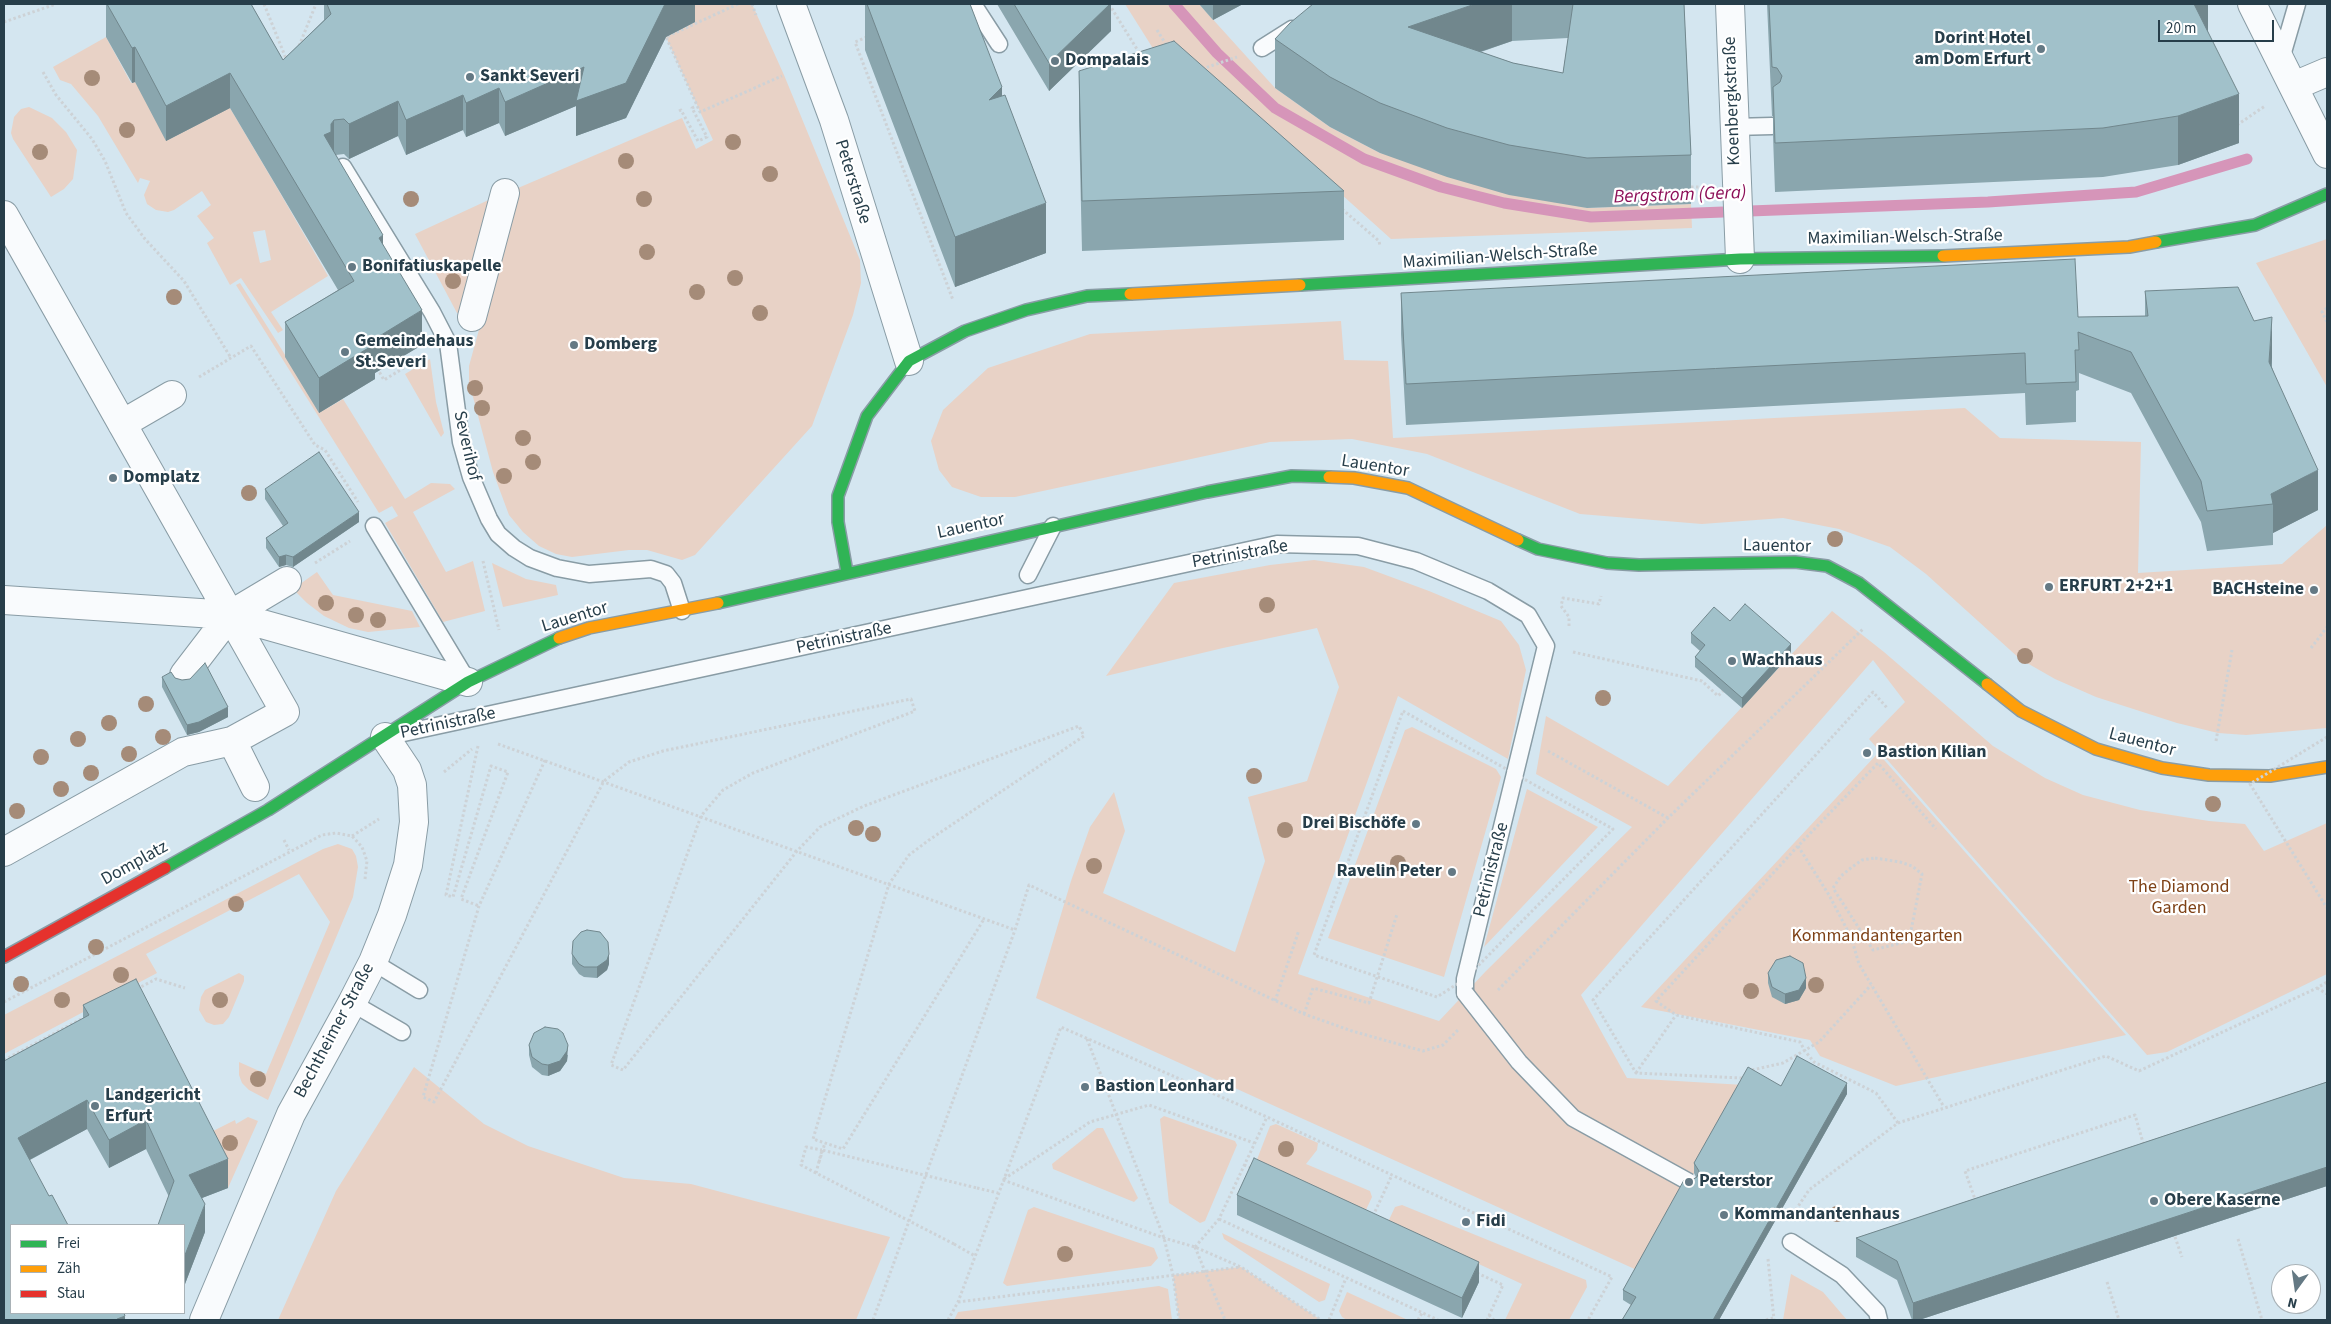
<!DOCTYPE html>
<html>
<head>
<meta charset="utf-8">
<style>
	body { margin:0 }
	#map { position:relative; width:2331px; height:1324px; overflow:hidden; background:#d4e6f0; font-family:"Source Sans 3",sans-serif }
	canvas { display:block }
	.frame { position:absolute; inset:0; border:5px solid #273e4a; pointer-events:none }
	.legend { position:absolute; left:10px; top:1224px; width:175px; height:90px; box-sizing:border-box; background:#fff; border:1px solid #a9b2b7; margin:0; padding:6px 9px; list-style:none; font-size:15px; color:#273e4a }
	.legend li { display:flex; align-items:center; gap:10px; height:25px }
	.legend b { width:25px; border:1px solid #a9b2b7 }
	.north { position:absolute; left:2271px; top:1264px; width:50px; height:50px; box-sizing:border-box; background:#fff; border:1px solid #a9b2b7; border-radius:50%; rotate:194deg; font-size:14px; font-weight:700; line-height:20px; text-align:center; color:#273e4a }
	.north::after { content:''; display:block; margin:auto; width:18px; height:22px; background:#647984; clip-path:polygon(50% 0,100% 100%,50% 72%,0 100%) }
	.scale { position:absolute; left:2158px; top:20px; width:116px; height:22px; box-sizing:border-box; border:2px solid #273e4a; border-top:0; padding-left:6px; font-size:15px; line-height:18px; white-space:nowrap; color:#273e4a; -webkit-text-stroke:4px #fff; paint-order:stroke }
</style>
</head>
<body>
<div id="map">
<canvas width="2331" height="1324"></canvas>
<div class="frame"></div>
<ul class="legend">
<li><b style="height:6px;background:#30b455"></b>Frei</li>
<li><b style="height:6px;background:#ff9f0a"></b>Zäh</li>
<li><b style="height:6px;background:#e5322d"></b>Stau</li>
</ul>
<div class="north">N</div>
<div class="scale">20 m</div>
</div>
<script>
const ctx = document.querySelector('canvas').getContext('2d');
ctx.lineJoin = 'round';
function fillPath(path, color) { ctx.fillStyle = color; ctx.fill(path, 'evenodd'); }
const toPath = rows => new Path2D(rows.map(r => 'M' + r).join(''));
function strokePath(path, color, width, dash) { ctx.strokeStyle = color; ctx.lineWidth = width; ctx.lineCap = dash ? 'butt' : 'round'; ctx.setLineDash(dash || []); ctx.stroke(path); }
function label(font, color, halo, rows, align = 'center') {
  ctx.font = font + ' "Source Sans 3",sans-serif'; ctx.lineWidth = 4.5; ctx.setLineDash([]); ctx.textBaseline = 'middle'; ctx.strokeStyle = halo; ctx.fillStyle = color; for (const [text, x, y, turn = 0] of rows) {
    ctx.save(); ctx.translate(x, y); ctx.rotate((+turn || 0) * Math.PI / 180); ctx.textAlign = isNaN(turn) ? turn : align; if (halo) ctx.strokeText(text, 0, 0); ctx.fillText(text, 0, 0); ctx.restore();
  }
}
fillPath(toPath([
	[677,4,752,4,784,75,860,260,861,283,853,315,812,426,695,555,682,560,647,550,629,550,572,557,556,554,539,546,523,532,509,515,493,472,469,382,469,366,518,188,682,118,696,149,713,140,666,37,695,22,692,15],
	[1125,4,1199,4,1275,88,1330,127,1380,153,1587,208,1691,204,1692,228,1391,239,1171,41,1154,50],
	[106,37,131,83,135,82,230,108,279,191,328,276,271,312,283,330,278,333,241,278,230,285,207,243,214,238,197,216,211,205,202,191,174,210,168,212,156,210,147,204,144,195,150,181,140,178,138,183,98,116,71,84,60,80,53,67],
	[265,230,271,260,260,263,253,232],
	[29,107,52,118,66,132,77,150,73,179,64,189,51,197,13,139,11,133,14,117,21,109],
	[495,197,463,314,457,313,415,234],
	[2327,239,2327,387,2256,263],
	[240,283,319,409,326,409,343,399,405,499,431,483,450,484,455,489,413,512,446,572,473,561,485,611,443,622,385,523,398,516,392,506,379,513,236,285],
	[1341,321,1344,360,1388,361,1393,438,1965,408,2000,438,2141,442,2138,573,2282,564,2327,525,2327,728,2246,735,2218,733,2177,723,2096,697,2055,679,2020,659,1926,574,1890,547,1839,529,1783,518,1702,524,1580,514,1427,454,1352,439,1270,442,1015,497,981,497,952,487,939,470,931,441,943,410,988,368,1090,334],
	[430,359,436,402,444,433,441,437,405,374],
	[1314,560,1364,567,1429,591,1501,621,1519,645,1526,670,1508,759,1398,696,1298,974,1439,1021,1486,971,1632,827,1536,774,1546,716,1668,786,1832,611,1884,652,1993,746,2045,778,2083,795,2140,810,2209,821,2245,824,2264,851,2327,823,2327,974,2167,1052,2147,1055,1869,739,1905,702,1873,660,1581,995,1627,1078,1744,1085,1639,1271,1036,998,1071,881,1090,827,1114,792,1125,831,1103,893,1235,952,1265,861,1248,797,1307,781,1339,687,1317,628,1223,648,1106,676,1174,583,1270,565],
	[492,563,526,579,556,585,558,595,503,607],
	[317,572,333,595,412,611,420,627,368,632,349,628,324,616,307,603,293,589],
	[1412,727,1496,769,1501,777,1444,977,1328,938,1405,730],
	[1878,753,2126,1035,1896,1086,1820,1056,1810,1040,1641,1007],
	[1527,789,1598,827,1484,947],
	[338,844,352,849,356,856,358,867,353,897,268,1100,249,1090,242,1083,239,1075,239,1062,266,1074,330,922,299,874,146,954,157,973,4,1054,4,1015,323,849],
	[239,973,244,976,244,981,229,1017,223,1024,214,1025,206,1022,199,1010,201,997,205,990],
	[136,1007,209,1133,235,1120,236,1124,248,1117,258,1121,228,1188],
	[414,1067,484,1124,528,1146,624,1178,691,1184,890,1237,856,1320,278,1320,336,1191],
	[1164,1116,1235,1141,1237,1145,1205,1221,1200,1223,1169,1203,1160,1119],
	[1276,1124,1318,1143,1317,1150,1306,1164,1370,1191,1372,1197,1365,1212,1256,1162,1270,1126],
	[1097,1128,1103,1128,1138,1198,1134,1202,1053,1169,1052,1164],
	[1402,1205,1586,1280,1587,1287,1569,1320,1505,1320,1522,1284,1388,1222,1395,1207],
	[1034,1207,1154,1248,1158,1258,1151,1266,1007,1286,1003,1283,1028,1210],
	[1222,1233,1330,1284,1325,1300,1319,1302,1224,1239],
	[1241,1267,1321,1320,1179,1320,1173,1275],
	[1791,1274,1823,1292,1847,1320,1783,1320],
	[1159,1286,1168,1289,1172,1320,954,1320,958,1312],
	[1347,1292,1408,1320,1347,1320,1342,1317,1339,1311]
]), '#e8d2c6');
strokePath(toPath([
	[1174,4,1217,53,1275,108,1364,159,1441,187,1504,203,1591,217,1988,202,2136,192,2247,159]
]), '#d695b9', 11);
const lane = toPath([
	[973,4,999,44],
	[1262,48,1292,29],
	[2281,59,2297,4],
	[1733,127,1772,126],
	[343,167,432,312,448,343,461,442,471,477,489,519,498,534,514,548,530,558,557,568,589,574,651,569,666,574,673,583,682,611],
	[374,526,468,682],
	[1028,575,1053,526],
	[399,734,1277,544,1358,546,1416,561,1488,591,1528,615,1546,646,1465,979,1465,993],
	[373,962,419,990],
	[352,1003,402,1032],
	[1791,1242,1842,1275,1877,1312,1879,1320]
]);
const street = toPath([
	[791,4,834,120,909,361],
	[1730,4,1740,259],
	[2252,4,2327,154],
	[2294,86,2327,72],
	[4,215,285,712,232,741,255,787],
	[472,317,505,193],
	[122,424,172,395],
	[4,600,230,615,468,682],
	[184,675,230,615,287,581],
	[4,852,183,752,232,741],
	[204,1320,291,1114,352,1003,373,962,392,915,408,865,414,822,412,785,407,770,385,737]
]);
const fast = toPath([
	[2156,242,2255,225,2327,194],
	[1300,285,1740,259,1943,256],
	[1518,540,1538,549,1607,563,1639,565,1795,562,1827,566,1859,583,1987,684],
	[847,572,838,522,838,496,867,416,909,361,965,331,1026,310,1087,296,1130,294],
	[718,603,1207,492,1292,476,1329,477],
	[165,868,268,810,468,682,559,638]
]);
const slow = toPath([
	[1943,256,2129,247,2156,242],
	[1130,294,1300,285],
	[1329,477,1354,478,1408,488,1518,540],
	[559,638,589,628,718,603],
	[1987,684,2021,711,2096,749,2162,768,2209,775,2270,776,2327,767]
]);
const jam = toPath([
	[4,957,165,868]
]);
strokePath(lane, '#899ca5', 19);
strokePath(street, '#899ca5', 30);
strokePath(fast, '#899ca5', 14);
strokePath(slow, '#899ca5', 14);
strokePath(jam, '#899ca5', 14);
strokePath(toPath([
	[264,4,287,61],
	[738,4,666,37,700,112,782,76],
	[752,4,756,15],
	[1109,4,1140,54],
	[4,22,56,4],
	[1157,30,1167,46],
	[867,37,855,42,953,300],
	[299,46,316,4],
	[1202,69,1237,57],
	[43,72,56,95,92,139,105,161,126,213,145,239,184,281,231,358],
	[679,111,681,110,698,141,707,137,692,108,696,106],
	[2237,125,2265,106],
	[1691,187,1702,187],
	[1342,209,1379,241,1380,246],
	[2327,308,2322,312,2327,322],
	[377,368,384,380,420,358],
	[199,377,251,346,315,445,325,450,358,502],
	[483,561,499,630],
	[315,563,350,541],
	[1569,626,1569,617,1561,606,1563,598,1599,604,1601,596],
	[2311,648,2327,627],
	[1573,652,1702,681,1718,696,1723,691],
	[1403,711,1613,829,1465,979,1437,997,1314,955,1403,711],
	[2216,741,2232,650],
	[498,744,1015,930],
	[478,746,446,895,453,897,491,766,508,772,461,899,479,906],
	[1548,751,1668,818],
	[545,760,479,906,423,1097,434,1102,604,781,629,762,663,751,911,699,915,711,753,773,723,790,701,816,611,1065,623,1070,797,851,820,827,864,806,1079,726,1084,736,929,840,909,855,889,884,813,1139,843,1149,984,919],
	[444,772,472,749],
	[352,836,379,819],
	[284,840,289,850],
	[1798,846,1829,895,1851,937,1859,964,1944,1107],
	[1875,858,1900,862,1912,866,1922,874,1909,941,1873,950,1833,888,1841,876,1852,867,1862,860,1875,858],
	[1851,937,1861,931],
	[2317,988,2327,994],
	[137,989,156,979,185,988],
	[1498,990,1668,818,1863,629],
	[1275,1001,1299,930],
	[4,1002,322,835,336,833,352,836,362,847,367,861,365,879],
	[1304,1014,1313,988,1369,1003,1397,914],
	[1087,1039,1164,1238,1173,1275,1179,1320],
	[4,1060,85,1017],
	[1752,1070,1783,1063,1819,1042,1871,985],
	[1636,1073,1676,1015],
	[1742,1078,1636,1073,1593,1000,1873,692,1888,709],
	[1898,1123,1876,1093,1814,1062,1805,1051,1800,1042,1676,1015,1656,1001,1798,846,1878,763,1936,829],
	[819,1162,825,1143],
	[1244,1165,1251,1168],
	[816,1173,801,1165,806,1147,822,1150],
	[1004,1179,1090,1122,1149,1105,1254,1143],
	[1003,1180,1164,1238,1195,1247,1241,1267,1321,1320],
	[977,1188,998,1193],
	[1976,1202,1965,1171,2135,1115,2144,1146],
	[1793,1214,1809,1190,1898,1123,2106,1056,2139,1071,2317,988,2327,982],
	[1373,1216,1392,1175],
	[1219,1219,1438,1320],
	[2175,1237,2182,1257],
	[2238,1239,2262,1320],
	[954,1244,975,1256],
	[1195,1247,1219,1219,1267,1117],
	[1195,1247,1225,1320],
	[1768,1259,1774,1320],
	[1477,1273,1503,1285,1487,1320],
	[2107,1282,2119,1320],
	[958,1302,1240,1267],
	[1489,1315,1494,1320],
	[873,1320,1015,930,1029,885,1304,1014,1352,1031,1423,1051,1443,1045,1458,1030],
	[948,1320,958,1302,1061,1027,1267,1117,1612,1277,1588,1320],
	[1329,1320,1346,1278],
	[1418,1320,1422,1313],
	[1766,1320,1773,1318]
]), '#cdd2d6', 3, [2.5, 2.5]);
strokePath(lane, '#f9fbfd', 16);
strokePath(street, '#f9fbfd', 28);
strokePath(fast, '#30b455', 11);
strokePath(slow, '#ff9f0a', 11);
strokePath(jam, '#e5322d', 11);
const laneBridge = toPath([
	[1465,993,1519,1062,1573,1118,1689,1182]
]);
strokePath(laneBridge, '#899ca5', 19, []);
strokePath(toPath([
	[2327,737,2250,784,2327,908],
	[954,1244,816,1173,822,1150,977,1188]
]), '#cdd2d6', 3, [2.5, 2.5]);
strokePath(laneBridge, '#f9fbfd', 16);
ctx.fillStyle = '#a58b78';
for (const [x, y] of [
	[92,78],
	[127,130],
	[733,142],
	[40,152],
	[626,161],
	[770,174],
	[411,199],
	[644,199],
	[647,252],
	[735,278],
	[453,281],
	[697,292],
	[174,297],
	[760,313],
	[475,388],
	[482,408],
	[523,438],
	[533,462],
	[504,476],
	[249,493],
	[1835,539],
	[326,603],
	[1267,605],
	[356,615],
	[378,620],
	[2025,656],
	[1603,698],
	[146,704],
	[109,723],
	[163,737],
	[78,739],
	[129,754],
	[41,757],
	[91,773],
	[1254,776],
	[61,789],
	[2213,804],
	[17,811],
	[856,828],
	[1285,830],
	[873,834],
	[1398,863],
	[1094,866],
	[236,904],
	[96,947],
	[121,975],
	[21,984],
	[1816,985],
	[1751,991],
	[62,1000],
	[220,1000],
	[258,1079],
	[230,1143],
	[1286,1149],
	[1837,1214],
	[1065,1254]
]) { ctx.beginPath(); ctx.arc(x, y, 8, 0, 2 * Math.PI); ctx.fill(); }
fillPath(toPath([
	[106,4,251,4,283,60,324,20,324,4,695,4,695,22,666,37,626,118,576,136,576,106,505,136,499,123,466,137,463,130,406,155,398,136,349,159,344,154,336,155,383,246,422,345,375,373,375,379,319,413,285,357,285,322,338,290,230,108,166,141,135,82,132,83,106,37],
	[865,4,970,4,1002,96,1046,253,955,287,865,50],
	[997,4,1111,4,1111,31,1049,91],
	[1199,4,1243,4,1213,20],
	[1313,4,1684,4,1691,155,1691,204,1587,208,1509,195,1447,177,1380,153,1330,127,1275,88,1275,39],
	[1568,38,1563,73,1513,63,1481,52,1512,41],
	[1767,4,2208,4,2208,32,2239,143,2178,165,2103,177,1775,192,1773,136,1773,116,1772,116],
	[1079,71,1344,191,1344,240,1082,251,1079,121],
	[2145,291,2254,321,2272,357,2272,367,2318,510,2273,533,2273,545,2207,551,2201,522,2131,393,2079,373,2079,390,2076,391,2076,422,2026,425,2025,393,1406,425,1401,334,1401,293,2078,317,2145,316],
	[265,489,359,522,293,567,286,565,279,567,266,548,266,538,283,526,265,499],
	[1730,621,1791,654,1742,708,1695,667,1695,657,1700,651,1691,643,1691,633],
	[162,677,175,678,228,717,199,732,187,735,162,687],
	[572,954,609,964,607,970,597,978,584,977,579,974,572,964],
	[1768,973,1806,988,1799,1000,1785,1004,1772,997,1768,983],
	[83,1005,228,1188,202,1198,205,1232,185,1284,184,1283,184,1225,169,1197,146,1149,109,1168,87,1129,30,1160,11,1225,125,1320,4,1320,4,1061,83,1019],
	[529,1045,568,1055,567,1061,560,1071,548,1076,542,1075,532,1067,529,1055],
	[2327,1082,2327,1186,1919,1320,1912,1320,1897,1280,1856,1257,1856,1238],
	[1781,1086,1847,1094,1719,1320,1622,1320,1631,1305,1623,1300,1623,1290,1690,1181,1696,1177,1694,1173,1694,1163],
	[1237,1195,1479,1282,1462,1318,1237,1215]
]), '#8aa6ae');
fillPath(toPath([
	[665,4,695,4,695,22,666,37,626,118,576,136,576,106,505,136,505,102,584,67],
	[1110,4,1111,4,1111,31,1049,91,1049,63],
	[1213,4,1243,4,1213,20],
	[1475,4,1512,4,1512,41,1408,76,1408,27],
	[2187,4,2208,4,2208,33],
	[135,47,135,82,132,83,132,48],
	[230,73,230,108,166,141,166,106],
	[1002,87,1002,137,989,100],
	[499,88,499,123,466,137,466,103],
	[2239,94,2239,143,2178,165,2178,116],
	[463,95,463,130,406,155,406,120],
	[398,101,398,136,349,159,349,124],
	[334,120,334,155,324,135],
	[1046,203,1046,253,955,287,955,237],
	[383,235,383,270,379,238],
	[422,310,422,345,375,373,375,379,319,413,319,378,373,340],
	[2272,317,2272,357,2269,402,2269,362],
	[2318,470,2318,510,2273,533,2273,504,2271,494],
	[359,512,359,522,293,567,293,557],
	[286,555,286,565,279,567,279,557],
	[1791,644,1791,654,1742,708,1742,698],
	[228,707,228,717,199,732,187,735,187,725],
	[609,954,609,964,607,970,597,978,597,967],
	[1806,978,1806,988,1799,1000,1785,1004,1785,994],
	[568,1045,567,1061,560,1071,548,1076,548,1065],
	[1847,1083,1847,1094,1719,1320,1713,1320],
	[87,1100,87,1129,18,1166,18,1138],
	[146,1120,146,1149,109,1168,109,1140],
	[228,1159,228,1188,189,1203,189,1175],
	[2327,1167,2327,1186,1919,1320,1913,1320,1913,1303],
	[205,1204,205,1232,185,1284,185,1255],
	[1479,1262,1479,1282,1462,1318,1462,1298],
	[125,1316,125,1320,117,1320,117,1319]
]), '#71878d');
const building = toPath([
	[107,4,251,4,283,60,331,14,327,4,665,4,626,83,576,101,584,67,505,102,499,88,466,103,463,95,406,120,398,101,349,124,344,119,334,120,331,124,331,132,324,135,383,235,379,238,422,310,373,340,375,344,319,378,285,322,354,281,230,73,166,106,135,47,132,48,107,4],
	[867,4,970,4,1002,87,989,100,1005,95,1046,203,955,237,867,4],
	[1014,4,1110,4,1049,63,1014,4],
	[1313,4,1475,4,1408,27,1513,63,1563,73,1573,4,1684,4,1691,155,1587,158,1509,145,1447,128,1380,103,1330,77,1275,39,1290,23,1313,4],
	[1769,4,2194,4,2239,94,2178,116,2103,128,1775,143,1773,87,1780,82,1782,76,1777,68,1772,67,1769,4],
	[1174,41,1344,191,1082,201,1079,71,1174,41],
	[2075,259,2078,317,2148,316,2145,291,2238,287,2254,321,2272,317,2269,362,2318,470,2271,494,2273,504,2207,511,2201,481,2131,352,2078,332,2079,350,2075,350,2076,382,2026,384,2025,353,1406,384,1401,293,2075,259],
	[319,452,359,512,293,557,286,555,279,557,266,538,288,523,265,489,319,452],
	[1745,604,1791,644,1742,698,1695,657,1705,645,1691,633,1714,607,1730,621,1745,604],
	[205,663,228,707,199,722,187,725,162,677,171,672,175,678,182,680,190,679,205,663],
	[587,930,600,932,608,942,609,954,607,960,597,967,584,967,579,964,572,954,573,941,581,932,587,930],
	[1790,956,1803,963,1806,978,1799,990,1785,994,1772,987,1768,973,1776,960,1790,956],
	[136,979,228,1159,189,1175,205,1204,185,1255,184,1255,184,1225,158,1225,174,1181,146,1120,109,1140,87,1100,18,1138,49,1196,52,1195,68,1225,11,1225,11,1313,124,1313,125,1316,117,1319,118,1320,4,1320,4,1061,89,1015,83,1005,136,979],
	[545,1027,558,1029,563,1033,568,1045,567,1051,560,1061,548,1065,542,1064,532,1057,529,1045,534,1033,545,1027],
	[1797,1056,1847,1083,1713,1320,1622,1320,1636,1297,1623,1290,1684,1180,1690,1181,1697,1177,1699,1171,1694,1163,1748,1067,1781,1086,1797,1056],
	[2327,1082,2327,1167,1913,1303,1897,1261,1856,1238,2327,1082],
	[1254,1158,1479,1262,1462,1298,1237,1195,1254,1158]
]);
fillPath(building, '#a1c1ca');
strokePath(building, '#71878d', 1);
for (const [x, y, r, color] of [
	[2041,49,5,"#647984"],
	[1055,61,5,"#647984"],
	[470,77,5,"#647984"],
	[352,267,5,"#647984"],
	[574,345,5,"#647984"],
	[345,352,5,"#647984"],
	[113,478,5,"#647984"],
	[2049,587,5,"#647984"],
	[2314,590,5,"#647984"],
	[1732,661,5,"#647984"],
	[1867,753,5,"#647984"],
	[1416,824,5,"#647984"],
	[1452,872,5,"#647984"],
	[1085,1087,5,"#647984"],
	[95,1106,5,"#647984"],
	[1689,1182,5,"#647984"],
	[2154,1201,5,"#647984"],
	[1724,1215,5,"#647984"],
	[1466,1222,5,"#647984"]
]) { const dot = new Path2D(); dot.arc(x, y, r, 0, 2 * Math.PI); ctx.fillStyle = color; ctx.fill(dot); strokePath(dot, '#fff', 2); }
label('bold 18px', '#273e4a', '#fff', [
	["Dorint Hotel",2031,39,"right"],
	["am Dom Erfurt",2031,60,"right"],
	["Dompalais",1065,61],
	["Sankt Severi",480,77],
	["Bonifatiuskapelle",362,267],
	["Gemeindehaus",355,342],
	["St.Severi",355,363],
	["Domberg",584,345],
	["Domplatz",123,478],
	["ERFURT 2+2+1",2059,587],
	["BACHsteine",2304,590,"right"],
	["Wachhaus",1742,661],
	["Bastion Kilian",1877,753],
	["Drei Bischöfe",1406,824,"right"],
	["Ravelin Peter",1442,872,"right"],
	["Bastion Leonhard",1095,1087],
	["Landgericht",105,1096],
	["Erfurt",105,1117],
	["Peterstor",1699,1182],
	["Obere Kaserne",2164,1201],
	["Kommandantenhaus",1734,1215],
	["Fidi",1476,1222]
], 'left');
label('18px', '#273e4a', '#fff', [
	["Koenbergkstraße",1733,101,-92],
	["Peterstraße",852,182,73],
	["Maximilian-Welsch-Straße",1905,238,-1],
	["Maximilian-Welsch-Straße",1500,257,-4],
	["Severihof",466,446,77],
	["Lauentor",1375,467,9],
	["Lauentor",971,527,-12],
	["Lauentor",1777,547,1],
	["Petrinistraße",1240,555,-10],
	["Lauentor",575,618,-17],
	["Petrinistraße",844,639,-12],
	["Petrinistraße",448,724,-12],
	["Lauentor",2142,743,15],
	["Domplatz",135,864,-29],
	["Petrinistraße",1492,870,-76],
	["Bechtheimer Straße",335,1031,-62]
]);
label('18px', '#7e4116', '#fff', [
	["The Diamond",2179,888],
	["Garden",2179,909],
	["Kommandantengarten",1877,937]
]);
label('italic 19px', '#8c0f58', '#fff', [
	["Bergstrom (Gera)",1680,196,-2]
]);
</script>
</body>
</html>
